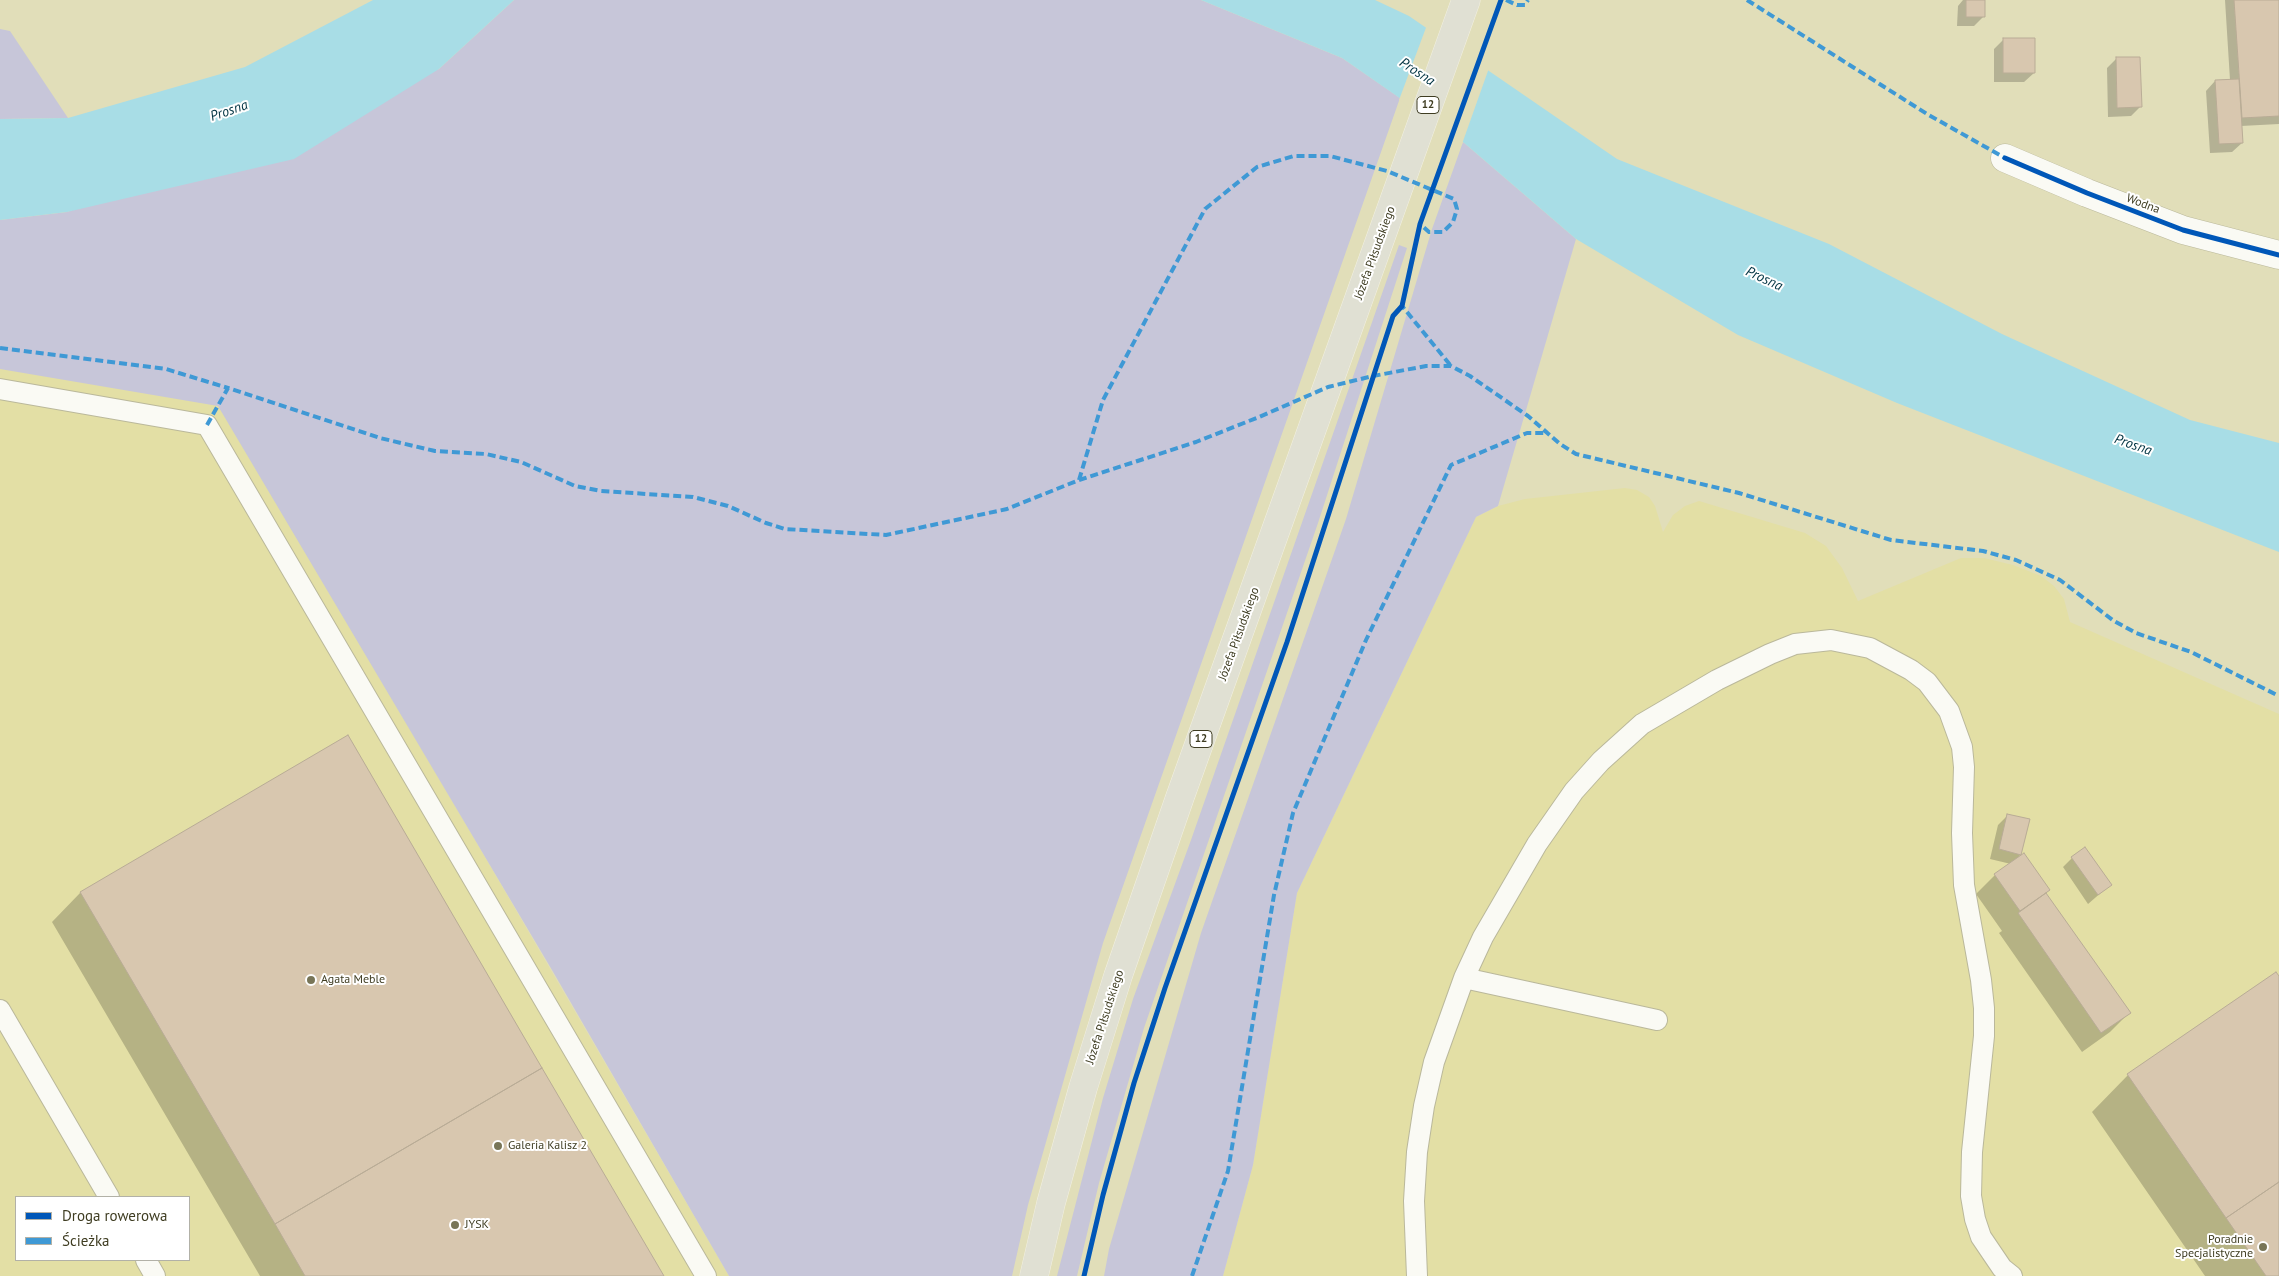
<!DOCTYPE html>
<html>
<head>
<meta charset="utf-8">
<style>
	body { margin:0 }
	#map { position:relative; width:2279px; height:1276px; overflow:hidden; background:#e1deb9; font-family:"PT Sans",sans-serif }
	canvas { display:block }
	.legend { position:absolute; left:15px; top:1196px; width:175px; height:65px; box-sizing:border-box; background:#fff; border:1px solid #b2b1a7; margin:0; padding:6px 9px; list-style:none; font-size:15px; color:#3f3d22 }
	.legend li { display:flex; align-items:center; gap:10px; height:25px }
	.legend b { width:25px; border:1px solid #b2b1a7 }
</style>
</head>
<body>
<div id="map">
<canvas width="2279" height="1276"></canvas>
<ul class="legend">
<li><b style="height:6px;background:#0057b8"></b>Droga rowerowa</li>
<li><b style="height:6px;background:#3f99d5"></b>Ścieżka</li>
</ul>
</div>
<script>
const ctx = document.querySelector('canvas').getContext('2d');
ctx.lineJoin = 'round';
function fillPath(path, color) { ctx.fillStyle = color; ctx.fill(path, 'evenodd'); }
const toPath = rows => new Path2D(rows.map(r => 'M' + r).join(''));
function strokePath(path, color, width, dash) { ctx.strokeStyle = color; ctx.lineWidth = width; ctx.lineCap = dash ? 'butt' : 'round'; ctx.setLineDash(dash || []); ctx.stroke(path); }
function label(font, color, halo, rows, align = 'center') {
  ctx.font = font + ' "PT Sans",sans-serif'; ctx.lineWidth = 4; ctx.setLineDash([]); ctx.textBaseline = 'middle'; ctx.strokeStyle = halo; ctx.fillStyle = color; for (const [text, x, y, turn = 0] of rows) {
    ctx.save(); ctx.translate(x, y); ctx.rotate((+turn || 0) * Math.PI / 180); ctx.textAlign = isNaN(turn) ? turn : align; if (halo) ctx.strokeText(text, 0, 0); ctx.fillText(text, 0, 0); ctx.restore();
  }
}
fillPath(toPath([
	[0,330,189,349,729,1276,0,1276],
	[16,1197,189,1197,189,1260,16,1260],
	[1625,488,1637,490,1649,497,1655,506,1663,532,1673,515,1685,506,1699,501,1805,533,1826,546,1842,568,1858,601,1961,558,1984,558,2013,565,2041,576,2054,586,2064,599,2070,622,2279,714,2279,1276,1223,1276,1253,1165,1297,893,1476,517,1498,506,1525,499]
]), '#e3dfa5');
fillPath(toPath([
	[514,0,1201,0,1342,58,1400,98,1103,943,1028,1205,1012,1276,729,1276,552,970,218,406,0,369,0,220,67,212,439,69],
	[0,29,10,31,68,118,0,119],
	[1463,142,1576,239,1498,506,1476,517,1297,893,1253,1165,1223,1276,1104,1276,1109,1249,1201,933,1346,519,1432,229],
	[1399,245,1407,248,1318,523,1144,1028,1099,1183,1077,1276,1057,1276,1103,1098,1133,999,1191,840]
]), '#c7c6d9');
fillPath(toPath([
	[373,0,514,0,439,69,294,159,67,212,0,220,0,119,68,118,245,67],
	[1201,0,1375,0,1409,16,1617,159,1829,244,2002,334,2190,420,2279,443,2279,552,1897,403,1738,335,1576,239,1463,142,1342,58]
]), '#a8dde6');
fillPath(toPath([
	[1427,25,1489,68,1462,144,1399,100]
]), '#e1deb9');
fillPath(toPath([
	[1963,0,1984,0,1983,17,1974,26,1957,26,1958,6],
	[2225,0,2279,0,2279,124,2241,126,2242,143,2232,152,2210,153,2206,91,2215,81,2230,80],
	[2004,39,2034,73,2024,82,1994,82,1994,49],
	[2116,59,2140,107,2131,116,2108,117,2107,68],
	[348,737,663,1276,260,1276,52,922,80,893],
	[2008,815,2029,820,2019,858,2049,890,2045,893,2129,1013,2110,1032,2082,1052,1999,933,2002,931,1976,894,1995,875,2011,864,1990,859,1998,825],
	[2072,858,2110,885,2088,904,2063,867],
	[2276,974,2279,978,2279,1276,2205,1276,2092,1112,2128,1075]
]), '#0003');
const building = toPath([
	[1966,0,1985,0,1985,17,1966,17,1966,0],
	[2234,0,2279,0,2279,116,2242,118,2234,0],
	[2003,38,2035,38,2035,73,2003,73,2003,38],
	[2116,57,2140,57,2142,107,2117,108,2116,57],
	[2239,79,2243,143,2219,144,2215,80,2239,79],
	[348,735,542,1068,275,1224,80,892,348,735],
	[2007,814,2030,819,2021,855,1999,849,2007,814],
	[2085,847,2112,885,2098,895,2071,857,2085,847],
	[2024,853,2050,890,2020,911,1994,874,2024,853],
	[2046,893,2131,1013,2101,1033,2018,913,2046,893],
	[2276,972,2279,976,2279,1182,2226,1218,2127,1074,2276,972],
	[542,1068,664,1276,305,1276,275,1224,542,1068],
	[2279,1182,2279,1276,2266,1276,2226,1218,2279,1182]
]);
fillPath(building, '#d8c7af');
strokePath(building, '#b9ac96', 1);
const lane = toPath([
	[0,389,207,425,706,1276],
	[1464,978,1657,1020],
	[0,1010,109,1197],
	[146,1260,155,1276],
	[1417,1276,1414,1201,1417,1152,1424,1106,1434,1062,1464,978,1483,937,1537,844,1574,791,1601,761,1642,724,1717,680,1770,654,1795,644,1831,640,1870,648,1911,670,1927,682,1949,711,1962,747,1964,767,1962,833,1964,885,1981,980,1984,1008,1984,1036,1972,1152,1971,1196,1975,1219,1981,1237,2002,1268,2012,1276]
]);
const street = toPath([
	[2005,158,2087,193,2183,230,2279,255]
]);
const primary = toPath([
	[1034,1276,1051,1203,1083,1088,1118,976,1180,797,1466,0]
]);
strokePath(lane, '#bab89b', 22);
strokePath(street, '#bab89b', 29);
strokePath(primary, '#f2f0e0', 29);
strokePath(lane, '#fafaf4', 20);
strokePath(street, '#fafaf4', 28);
strokePath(primary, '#e0e0d3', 28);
strokePath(toPath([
	[1506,0,1517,5,1525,5,1528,0],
	[1747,0,1927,114,2005,158],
	[1403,302,1402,306,1451,366],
	[0,348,166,369,228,388],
	[207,425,228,388,380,438,435,451,486,454,521,462,575,486,601,491,693,497,728,506,766,523,785,529,886,535,1007,509,1079,480,1196,442,1259,417,1328,387,1373,376,1426,366,1451,366,1470,376,1528,416,1560,444,1576,454,1739,493,1891,540,1983,551,2016,560,2060,580,2114,621,2136,633,2191,652,2279,696],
	[1079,480,1103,400,1205,209,1257,167,1294,156,1330,156,1387,171,1454,199,1457,209,1453,222,1443,232,1429,232,1420,224],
	[1192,1276,1228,1171,1274,895,1293,813,1366,640,1451,465,1527,433,1546,433]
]), '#3f99d5', 4, [8, 4]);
strokePath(toPath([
	[2005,158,2087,193,2183,230,2279,255],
	[1084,1276,1103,1195,1134,1083,1165,988,1287,642,1393,316,1402,306,1420,224,1501,0]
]), '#0057b8', 5);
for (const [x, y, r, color] of [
	[311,980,5,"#787557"],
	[498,1146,5,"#787557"],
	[455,1225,5,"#787557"],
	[2263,1247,5,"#787557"]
]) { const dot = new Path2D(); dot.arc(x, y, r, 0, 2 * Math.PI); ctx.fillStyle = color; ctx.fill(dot); strokePath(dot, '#fff', 2); }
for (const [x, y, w] of [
	[1428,105,22],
	[1201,739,22]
]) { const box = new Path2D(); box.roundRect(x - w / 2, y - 8.5, w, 17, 4); ctx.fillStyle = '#fff'; ctx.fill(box); strokePath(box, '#3f3d22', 1); }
label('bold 11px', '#3f3d22', null, [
	["12",1428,105],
	["12",1201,739]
]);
label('12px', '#3f3d22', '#fff', [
	["Wodna",2143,204,21],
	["Józefa Piłsudskiego",1375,253,-70],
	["Józefa Piłsudskiego",1239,634,-70],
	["Józefa Piłsudskiego",1105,1017,-72]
]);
label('12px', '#3f3d22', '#fff', [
	["Agata Meble",321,980],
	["Galeria Kalisz 2",508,1146],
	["JYSK",465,1225],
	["Poradnie",2253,1240,"right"],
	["Specjalistyczne",2253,1254,"right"]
], 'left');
label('italic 14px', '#013342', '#fff', [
	["Prosna",1417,72,33],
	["Prosna",229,111,-19],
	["Prosna",1764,279,25],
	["Prosna",2133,445,19]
]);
</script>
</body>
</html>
